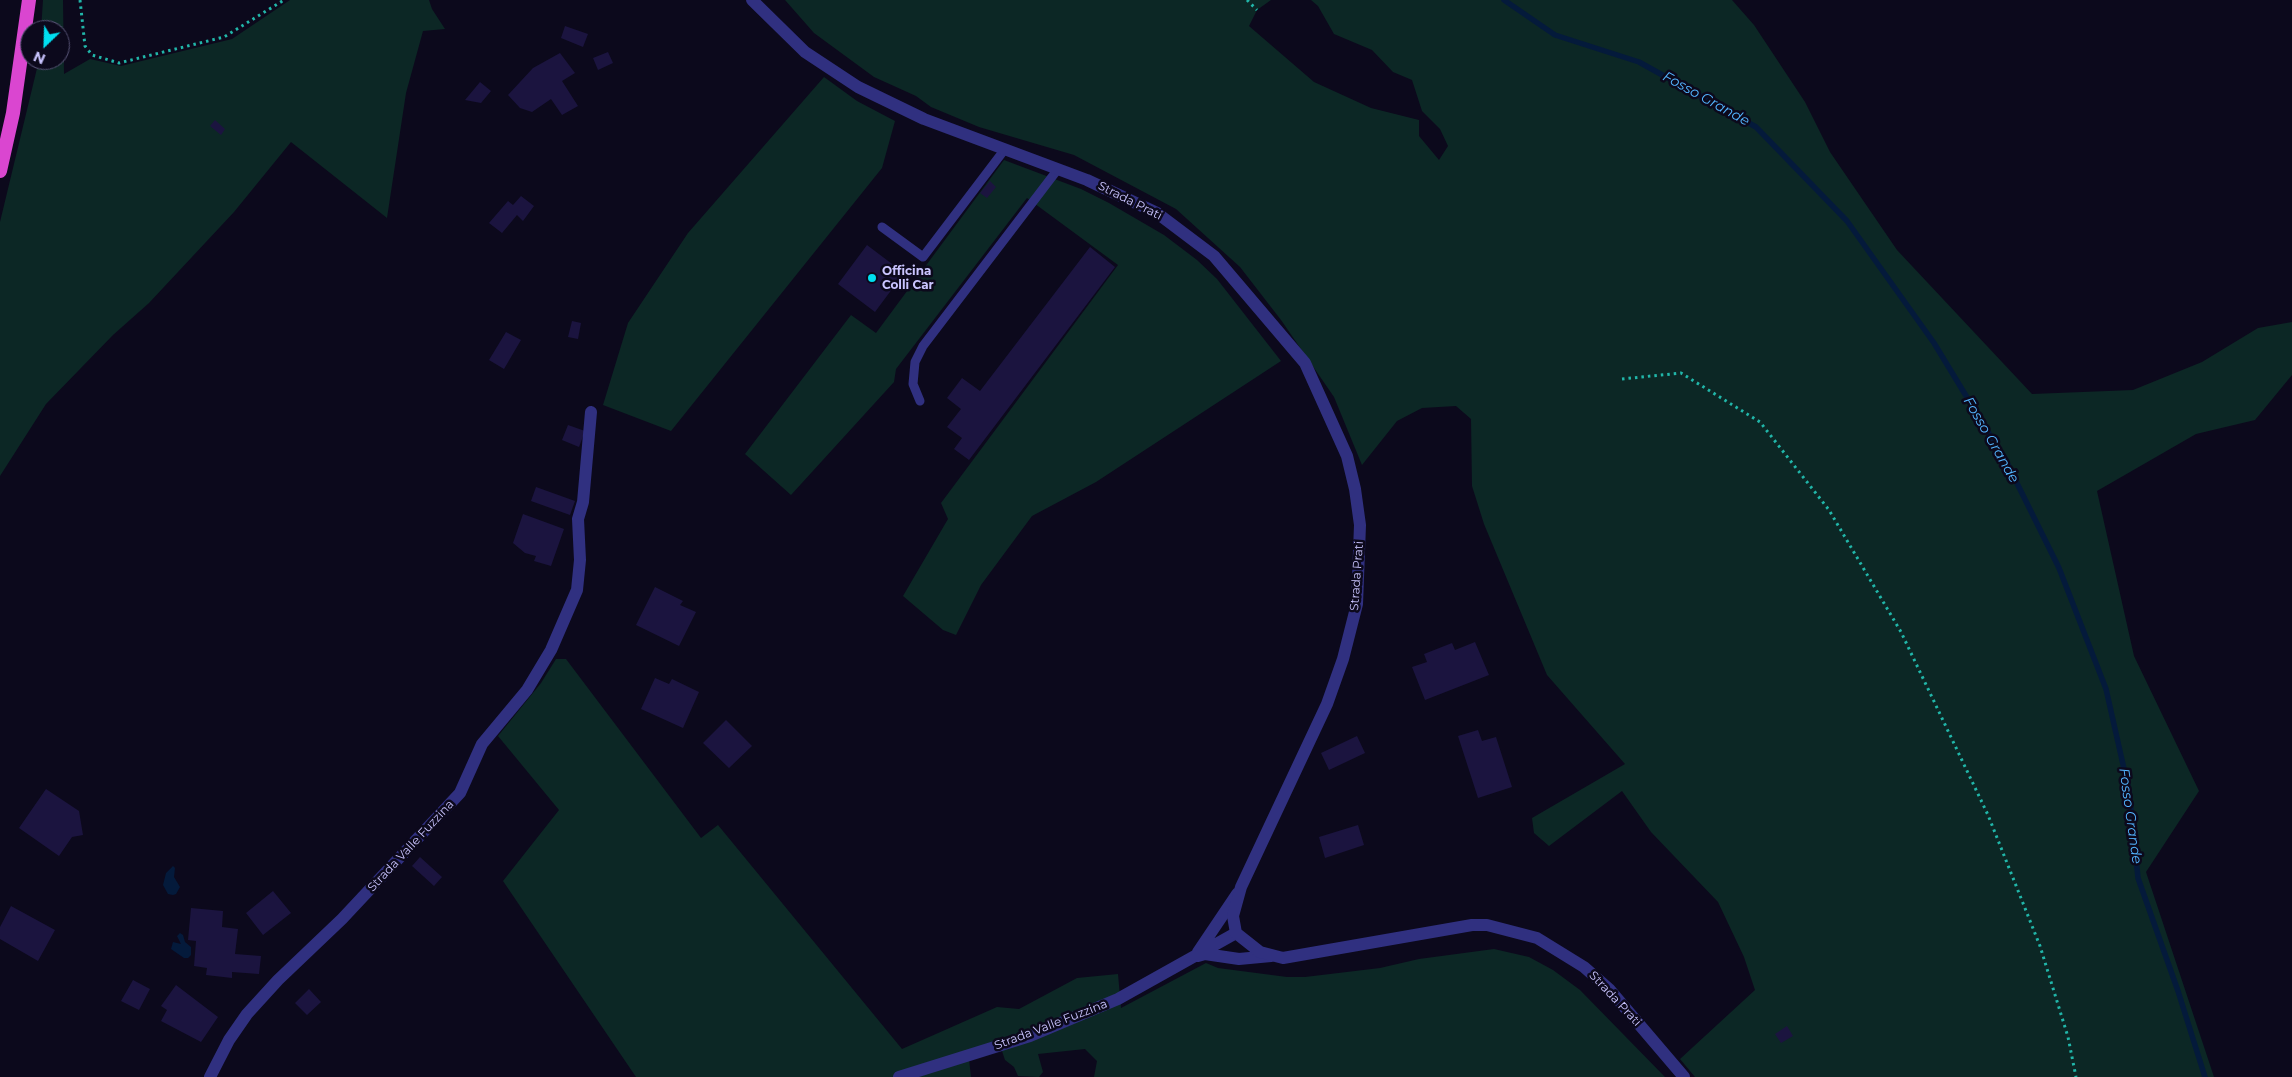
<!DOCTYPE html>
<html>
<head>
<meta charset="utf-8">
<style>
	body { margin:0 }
	#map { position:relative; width:2292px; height:1077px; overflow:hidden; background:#0c091c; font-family:Montserrat,sans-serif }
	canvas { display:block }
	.north { position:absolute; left:20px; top:20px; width:50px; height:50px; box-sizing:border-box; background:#0c091c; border:1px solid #585477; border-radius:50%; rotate:204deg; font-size:14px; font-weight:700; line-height:20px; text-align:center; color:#cac5ff }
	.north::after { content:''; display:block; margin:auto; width:18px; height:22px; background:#00dff0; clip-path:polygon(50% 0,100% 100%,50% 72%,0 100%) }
</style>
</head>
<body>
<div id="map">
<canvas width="2292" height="1077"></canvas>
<div class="north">N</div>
</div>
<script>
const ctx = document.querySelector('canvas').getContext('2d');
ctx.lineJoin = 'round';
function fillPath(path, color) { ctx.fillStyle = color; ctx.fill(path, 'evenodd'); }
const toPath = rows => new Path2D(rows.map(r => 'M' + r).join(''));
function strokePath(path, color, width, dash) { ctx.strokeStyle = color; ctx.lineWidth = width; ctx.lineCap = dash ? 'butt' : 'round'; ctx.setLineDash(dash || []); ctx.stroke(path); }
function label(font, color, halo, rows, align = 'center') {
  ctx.font = font + ' Montserrat,sans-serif'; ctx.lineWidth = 5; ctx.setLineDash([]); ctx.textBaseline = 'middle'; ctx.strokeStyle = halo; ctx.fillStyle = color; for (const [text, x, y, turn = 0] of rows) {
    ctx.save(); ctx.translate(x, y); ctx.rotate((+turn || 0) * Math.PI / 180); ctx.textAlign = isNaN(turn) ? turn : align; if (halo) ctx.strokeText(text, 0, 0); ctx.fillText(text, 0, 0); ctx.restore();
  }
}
fillPath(toPath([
	[43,0,63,0,64,74,90,59,121,66,232,39,290,0,429,0,432,9,445,29,423,31,406,93,387,218,291,142,234,212,149,303,113,335,46,404,0,476,0,222,39,60,60,60,60,30,41,30],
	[785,0,1271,0,1257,10,1249,26,1314,82,1371,108,1419,120,1419,136,1439,160,1448,146,1440,129,1422,111,1412,80,1393,72,1372,50,1334,34,1318,6,1311,0,1732,0,1754,25,1805,102,1830,152,1897,250,2032,394,2133,390,2202,362,2258,328,2292,322,2292,375,2255,420,2196,434,2097,491,2134,656,2199,791,2146,872,2214,1077,1695,1077,1680,1059,1755,990,1744,957,1718,902,1651,832,1622,791,1549,846,1534,833,1532,818,1625,764,1547,675,1484,524,1472,486,1471,419,1456,406,1422,408,1397,421,1362,465,1334,397,1281,320,1240,267,1176,209,1074,155,979,127,931,107,916,96,874,77,814,33],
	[824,77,857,101,895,121,882,168,671,431,603,405,628,323,688,233],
	[1004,160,1081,189,1109,203,1164,235,1197,260,1217,279,1281,361,1096,482,1032,516,981,585,956,635,943,630,903,596,948,519,941,503,1118,265,1027,198,896,369,894,382,791,495,745,454,851,315,876,333],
	[556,659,566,659,701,838,718,825,902,1049,997,1007,1019,1009,1077,978,1118,974,1121,1008,1206,963,1218,968,1287,977,1305,977,1380,968,1419,959,1494,949,1529,957,1553,970,1580,990,1665,1077,1094,1077,1097,1061,1085,1049,1038,1054,1043,1072,1039,1077,1018,1076,1014,1067,1005,1060,1002,1051,986,1053,969,1059,971,1077,636,1077,503,881,559,810,498,736,541,683]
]), '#0c2725');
fillPath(toPath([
	[173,866,175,868,174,877,180,887,176,894,173,895,168,894,163,885,166,873],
	[180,933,183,935,185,942,191,947,191,955,188,958,184,958,171,949,173,942,181,944,177,936]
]), '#041a3b');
strokePath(toPath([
	[1504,0,1555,35,1639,62,1756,127,1847,221,1934,343,2008,465,2059,568,2106,689,2129,791,2138,878,2178,991,2205,1077]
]), '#041a3b', 5.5);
fillPath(toPath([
	[565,26,588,34,583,47,561,38],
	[608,52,613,63,598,70,593,58],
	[560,53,575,73,562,81,578,106,562,115,551,99,532,112,520,108,508,95,533,68],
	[480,82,491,91,481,103,465,100],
	[215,120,225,129,221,135,210,126],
	[990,181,996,187,987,198,980,193],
	[521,196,534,206,523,221,517,215,502,233,489,223,508,201,513,205],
	[867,245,904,273,875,312,838,284],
	[1090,247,1115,267,969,460,954,449,962,438,947,427,961,409,947,398,962,378,980,391],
	[572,321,581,323,578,339,568,337],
	[506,332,521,340,504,369,489,360],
	[568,425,585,431,579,447,562,440],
	[536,487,575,501,570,515,531,501],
	[523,514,564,529,551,566,534,561,536,556,525,553,513,543],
	[655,587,683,601,680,605,696,612,679,646,636,625],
	[1475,642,1489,675,1425,700,1412,667,1427,662,1424,654,1452,643,1455,650],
	[655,678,669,684,672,679,699,692,683,728,641,709],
	[726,720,752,746,729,768,703,743],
	[1478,730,1482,741,1496,737,1512,787,1478,798,1458,736],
	[1357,736,1365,753,1329,770,1321,753],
	[46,789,79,811,83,835,72,837,59,856,19,828],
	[1358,825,1364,845,1325,858,1319,837],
	[420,857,442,877,434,886,412,866],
	[273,891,291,913,263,935,246,913],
	[11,906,55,930,38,961,0,939,0,927],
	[191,908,223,911,222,927,238,929,235,954,261,956,259,974,232,972,232,978,206,975,207,968,194,966,196,941,188,940],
	[133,980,150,989,139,1010,121,1001],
	[176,985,218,1017,201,1042,161,1021,167,1010,161,1006],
	[309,989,321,1002,307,1015,295,1003],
	[1787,1026,1793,1036,1781,1043,1775,1034]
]), '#1b143f');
strokePath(toPath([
	[80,0,85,46,92,55,119,63,224,37,284,0],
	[1247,0,1257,10],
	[1622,379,1681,373,1760,422,1829,510,1901,632,1988,815,2040,946,2068,1037,2076,1077]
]), '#21b6a9', 3, [2.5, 4]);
strokePath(toPath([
	[882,227,923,257,1005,149],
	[920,401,913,384,915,362,923,346,1058,169]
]), '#303080', 9);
strokePath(toPath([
	[1198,952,1237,894],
	[1198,956,1205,954,1239,959,1271,956],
	[210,1077,229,1040,247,1014,278,980,342,919,460,793,482,744,527,690,551,650,577,590,580,560,578,519,583,502,591,412],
	[899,1077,1030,1036,1118,999,1236,933]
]), '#303080', 12);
strokePath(toPath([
	[752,0,805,52,858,87,924,119,1087,180,1157,213,1214,256,1305,363,1347,456,1355,489,1360,525,1357,604,1343,659,1327,704,1241,887,1233,916,1236,933,1260,952,1283,958,1472,925,1487,925,1537,938,1584,967,1609,989,1684,1077]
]), '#303080', 12);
strokePath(toPath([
	[0,171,13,113,29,0]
]), '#da46d0', 14);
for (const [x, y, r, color] of [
	[872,278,5,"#00dff0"]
]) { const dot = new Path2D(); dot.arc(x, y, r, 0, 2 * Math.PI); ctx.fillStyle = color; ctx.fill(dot); strokePath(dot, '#0c091c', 2); }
label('12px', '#cac5ff', '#0c091c', [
	["Strada Prati",1130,201,27],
	["Strada Prati",1357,576,-86],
	["Strada Valle Fuzzina",411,846,-47],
	["Strada Prati",1615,999,47],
	["Strada Valle Fuzzina",1051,1025,-21]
]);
label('bold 12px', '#cac5ff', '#0c091c', [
	["Officina",882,271],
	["Colli Car",882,285]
], 'left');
label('italic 14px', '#53b5ff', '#0c091c', [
	["Fosso Grande",1706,99,29],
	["Fosso Grande",1991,440,60],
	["Fosso Grande",2130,816,82]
]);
</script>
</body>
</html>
